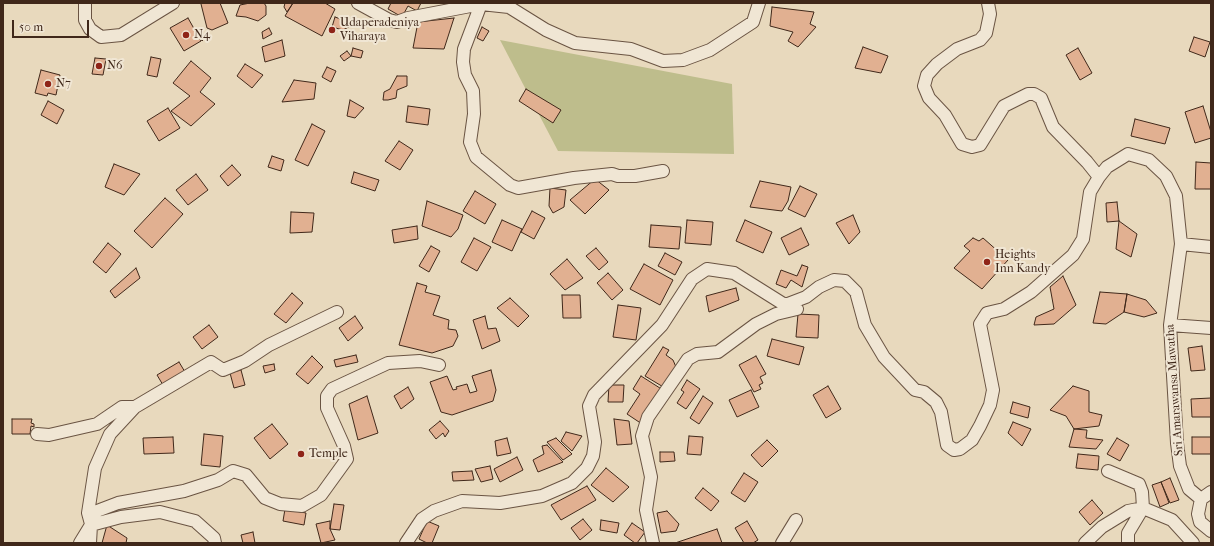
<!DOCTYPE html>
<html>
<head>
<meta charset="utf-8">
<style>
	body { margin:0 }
	#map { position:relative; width:1214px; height:546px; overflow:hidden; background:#e8d9bd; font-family:"IM FELL French Canon",serif }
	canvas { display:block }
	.frame { position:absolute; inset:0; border:4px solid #40281a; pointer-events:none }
	.scale { position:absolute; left:12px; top:20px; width:77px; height:18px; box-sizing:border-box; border:2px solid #40281a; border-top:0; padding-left:5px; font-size:12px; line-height:14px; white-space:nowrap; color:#40281a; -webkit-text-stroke:3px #f0e6d4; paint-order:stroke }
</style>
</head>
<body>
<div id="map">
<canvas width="1214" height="546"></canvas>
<div class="frame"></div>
<div class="scale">50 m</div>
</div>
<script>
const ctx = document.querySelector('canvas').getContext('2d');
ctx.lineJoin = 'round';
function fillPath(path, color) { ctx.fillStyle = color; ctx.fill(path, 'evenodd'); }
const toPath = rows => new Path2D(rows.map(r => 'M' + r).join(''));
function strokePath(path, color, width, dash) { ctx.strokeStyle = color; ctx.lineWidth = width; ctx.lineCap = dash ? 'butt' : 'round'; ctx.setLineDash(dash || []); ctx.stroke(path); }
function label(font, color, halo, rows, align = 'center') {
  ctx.font = font + ' "IM FELL French Canon",serif'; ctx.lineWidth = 4; ctx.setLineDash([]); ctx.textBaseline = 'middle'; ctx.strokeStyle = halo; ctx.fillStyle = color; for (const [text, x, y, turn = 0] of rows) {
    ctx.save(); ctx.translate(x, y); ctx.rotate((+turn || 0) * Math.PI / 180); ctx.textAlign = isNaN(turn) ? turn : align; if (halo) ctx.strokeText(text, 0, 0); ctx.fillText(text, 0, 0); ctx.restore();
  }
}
fillPath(toPath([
	[500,40,732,84,734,154,558,151]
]), '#bebd8c');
const building = toPath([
	[202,3,220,3,228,23,212,30,207,28,201,4,202,3],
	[250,3,264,3,266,6,266,15,258,21,246,17,236,16,240,5,250,3],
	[285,3,293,3,287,12,284,7,285,3],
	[293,3,325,3,335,9,322,36,285,16,293,3],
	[391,3,421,3,417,11,408,6,402,17,388,9,391,3],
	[772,7,814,12,810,24,816,27,798,47,788,41,793,32,770,26,772,7],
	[335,17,354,24,343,30,332,27,335,17],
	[188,18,201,41,184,51,170,28,188,18],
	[454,18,444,49,413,48,418,22,454,18],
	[482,27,489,31,483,41,477,38,482,27],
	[269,28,272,34,263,39,262,32,269,28],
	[199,30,204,39,202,41,197,31,199,30],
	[1194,37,1210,42,1205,57,1189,51,1194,37],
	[282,40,285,56,265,62,262,47,282,40],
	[863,47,888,56,881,73,855,68,863,47],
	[353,48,363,51,361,58,351,56,353,48],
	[1078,48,1092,73,1080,80,1066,55,1078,48],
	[347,51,351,56,344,61,340,56,347,51],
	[151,57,161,59,157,77,147,75,151,57],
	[95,58,106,59,103,75,92,74,95,58],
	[191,61,211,78,200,92,215,104,191,126,171,111,190,96,173,83,191,61],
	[245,64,263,75,252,88,237,76,245,64],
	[327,67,336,71,331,82,322,77,327,67],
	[41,70,60,75,56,95,48,93,47,96,35,93,41,70],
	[397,76,407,76,407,86,397,90,396,98,388,100,383,100,384,92,390,89,397,76],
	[294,80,316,83,314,99,282,102,294,80],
	[526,89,561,110,553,123,519,101,526,89],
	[350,100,364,108,355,118,347,116,350,100],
	[48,101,64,110,57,124,41,115,48,101],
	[408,106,430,109,428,125,406,122,408,106],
	[1203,106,1211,132,1211,138,1195,143,1185,112,1203,106],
	[168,108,180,128,159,141,147,121,168,108],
	[1135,119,1170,128,1165,144,1131,136,1135,119],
	[312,124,325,131,308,166,295,160,312,124],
	[399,141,413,150,400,170,385,161,399,141],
	[272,156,284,160,281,171,268,167,272,156],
	[1196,162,1211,163,1211,189,1195,189,1196,162],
	[114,164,140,174,124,195,105,187,114,164],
	[232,165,241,175,228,186,220,176,232,165],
	[354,172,379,180,375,191,351,183,354,172],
	[196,174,208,190,188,205,176,190,196,174],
	[595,179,609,190,585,214,570,200,595,179],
	[760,181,791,187,788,201,782,211,750,207,760,181],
	[800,186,817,194,805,217,788,209,800,186],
	[550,188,566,190,564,207,553,213,549,206,550,188],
	[475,191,496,204,485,224,463,211,475,191],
	[165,198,183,214,152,248,134,231,165,198],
	[427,201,463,215,458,229,451,237,422,226,427,201],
	[1117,202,1119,221,1107,222,1106,203,1117,202],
	[532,211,545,218,534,239,521,232,532,211],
	[291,212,314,213,312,232,290,233,291,212],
	[853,215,860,232,849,244,836,223,853,215],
	[502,220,522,229,512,251,492,242,502,220],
	[687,220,713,222,711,245,685,243,687,220],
	[745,220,772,232,763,253,736,241,745,220],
	[1119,221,1137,234,1131,257,1116,249,1119,221],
	[651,225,681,227,679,249,649,247,651,225],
	[417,226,418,239,394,243,392,230,417,226],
	[801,228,809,245,789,255,781,238,801,228],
	[474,238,491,247,477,271,461,262,474,238],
	[973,238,979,241,983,238,1008,260,982,289,954,268,970,251,964,246,973,238],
	[108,243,121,254,106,273,93,262,108,243],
	[431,246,440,251,429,272,419,266,431,246],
	[596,248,608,262,599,270,586,256,596,248],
	[665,253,682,262,675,275,658,266,665,253],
	[567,259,583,278,565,290,550,274,567,259],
	[644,264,673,280,660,305,630,289,644,264],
	[802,265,808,267,802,287,791,280,786,288,776,284,781,270,797,276,802,265],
	[136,268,140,278,115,298,110,291,136,268],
	[608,273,623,290,612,300,597,283,608,273],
	[1063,276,1076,305,1054,324,1034,325,1036,317,1054,309,1050,287,1063,276],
	[417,283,427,286,425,292,440,296,433,315,449,320,448,329,456,330,458,336,453,346,432,353,399,345,417,283],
	[736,288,739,300,709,312,706,296,736,288],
	[1100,292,1127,294,1124,312,1106,324,1093,323,1100,292],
	[292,293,303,303,286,323,274,314,292,293],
	[1127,294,1146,300,1157,313,1144,317,1124,312,1127,294],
	[562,295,580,295,581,318,563,318,562,295],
	[510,298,529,316,518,327,497,308,510,298],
	[618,305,641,308,636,340,613,337,618,305],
	[798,314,819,315,818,338,796,337,798,314],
	[355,316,363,328,348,341,339,328,355,316],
	[485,316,488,329,496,328,500,341,482,349,473,320,485,316],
	[209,325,218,337,202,349,193,337,209,325],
	[772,339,804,347,799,365,767,356,772,339],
	[1202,346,1205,370,1191,371,1188,348,1202,346],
	[663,347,669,350,666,355,673,360,676,367,665,388,645,376,663,347],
	[356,355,358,362,336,367,334,360,356,355],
	[312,356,323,367,308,384,296,374,312,356],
	[756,356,766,374,760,377,763,383,759,385,761,389,754,392,739,365,756,356],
	[179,362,185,372,163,385,157,375,179,362],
	[274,364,275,370,265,373,263,366,274,364],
	[241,370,245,385,234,388,230,373,241,370],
	[491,370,496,390,493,401,452,415,441,412,430,382,447,376,453,390,457,389,456,387,467,384,470,393,477,391,472,376,491,370],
	[641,376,663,390,642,424,627,414,640,394,633,389,641,376],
	[687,380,700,389,686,409,677,403,684,392,681,390,687,380],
	[609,385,624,385,623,402,608,402,609,385],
	[828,386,841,409,826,418,813,395,828,386],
	[1073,386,1089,391,1089,412,1102,415,1099,426,1074,429,1066,416,1050,410,1073,386],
	[408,387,414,399,401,409,394,396,408,387],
	[751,390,759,407,737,417,729,400,751,390],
	[367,396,378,433,358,440,349,404,367,396],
	[703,396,713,403,699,424,690,418,703,396],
	[1211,398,1211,417,1192,417,1191,399,1211,398],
	[1013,402,1030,407,1028,418,1010,413,1013,402],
	[12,419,32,419,31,423,34,424,34,427,31,426,30,434,12,434,12,419],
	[614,419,629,421,632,444,617,445,614,419],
	[440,421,449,431,445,437,443,433,436,439,429,430,440,421],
	[1013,422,1031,429,1022,446,1008,433,1013,422],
	[272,424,288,444,270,459,254,438,272,424],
	[1074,429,1087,430,1086,438,1103,440,1096,449,1069,447,1074,429],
	[566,432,582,436,572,451,561,441,566,432],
	[204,434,223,436,220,467,201,465,204,434],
	[689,436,703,437,701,455,687,454,689,436],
	[173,437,174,453,144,454,143,438,173,437],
	[1192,437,1211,437,1211,454,1192,454,1192,437],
	[507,438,511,453,497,456,495,441,507,438],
	[556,438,572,454,563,460,547,442,556,438],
	[1117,438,1129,445,1120,461,1107,454,1117,438],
	[767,440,778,451,762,467,751,455,767,440],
	[547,445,563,462,538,472,533,460,544,454,542,446,547,445],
	[660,452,674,452,675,461,660,462,660,452],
	[1078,454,1099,456,1098,470,1076,468,1078,454],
	[517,457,523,470,500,482,494,469,517,457],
	[490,466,493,479,481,482,475,469,490,466],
	[606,468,629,487,613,502,591,485,606,468],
	[472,471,474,480,453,481,452,472,472,471],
	[744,473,758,482,745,502,731,493,744,473],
	[1170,478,1179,500,1170,503,1161,482,1170,478],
	[1161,482,1169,503,1160,507,1152,485,1161,482],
	[587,486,596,500,561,520,551,505,587,486],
	[703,488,719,501,711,511,695,498,703,488],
	[1092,500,1103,513,1090,525,1079,512,1092,500],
	[334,504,344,505,340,530,330,529,334,504],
	[285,509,306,513,304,525,283,521,285,509],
	[667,511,679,524,676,531,661,533,657,513,667,511],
	[583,519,592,530,580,540,571,528,583,519],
	[601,520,619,523,617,533,600,530,601,520],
	[330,521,330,529,335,540,321,543,316,524,330,521],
	[427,521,439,526,432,543,427,543,419,539,427,521],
	[747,521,758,540,753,543,744,543,735,528,747,521],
	[632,523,645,532,637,543,635,543,624,535,632,523],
	[107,525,127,538,126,543,102,543,107,525],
	[717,529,722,543,675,543,717,529],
	[253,532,255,543,243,543,241,535,253,532]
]);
fillPath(building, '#e1b091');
strokePath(building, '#40281a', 1);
const minor = toPath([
	[85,3,85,20,90,29,101,37,121,35,173,3],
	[358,3,389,20,397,22,408,18,481,4,509,7,546,30,575,43,631,49,663,61,683,60,710,50,753,22,759,3],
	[988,3,990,14,986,33,980,40,957,49,937,64,927,75,924,86,929,98,945,115,962,144,972,147,980,145,1004,106,1028,94,1034,94,1041,98,1053,127,1087,162,1099,177],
	[481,4,464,49,463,62,465,75,473,91,474,114,470,142,476,157,510,185,518,188,574,178,612,174,618,176,635,176,663,171],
	[1181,244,1211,247],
	[1170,325,1211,328],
	[37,434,49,435,97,424,122,407,135,407],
	[1108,471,1139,484,1142,492,1143,508,1128,533,1128,543],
	[1211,492,1201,499,1198,514,1200,522,1211,531],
	[91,524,88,513,95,468,110,434,135,407,211,362,223,370,245,361,269,345,337,312],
	[80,543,91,525,121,517,160,512,195,521,214,538,215,543],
	[90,543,91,525,93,516,97,511,118,503,184,491,218,480,233,471,246,475,265,498,280,504,302,506,321,495,347,459,344,446,327,408,327,396,332,389,388,363,420,361,439,365],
	[406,543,422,519,434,511,462,501,500,503,542,496,572,483,587,468,593,456,595,442,589,406,594,395,662,325,692,279,707,269,734,273,785,305,806,297,819,287,834,280,845,281,856,292,865,325,884,357,915,390,924,392,936,402,941,412,947,445,954,450,960,449,972,440,980,426,990,405,993,390,980,324,987,313,1004,309,1031,292,1073,255,1083,239,1090,192,1099,177,1107,167,1128,154,1149,160,1166,176,1176,196,1181,244,1170,325,1177,443,1180,466,1189,489,1201,499],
	[653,543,646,510,651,477,642,436,648,417,688,359,697,354,718,352,756,324,776,314,797,309],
	[782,543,796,520],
	[1085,543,1102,527,1128,511,1143,508,1172,520,1193,543]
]);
strokePath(minor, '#6a5443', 14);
strokePath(minor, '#f0e6d4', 12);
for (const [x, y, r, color] of [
	[332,30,4,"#8f2418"],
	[186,35,4,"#8f2418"],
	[99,66,4,"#8f2418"],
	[48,84,4,"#8f2418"],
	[987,262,4,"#8f2418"],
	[301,454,4,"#8f2418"]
]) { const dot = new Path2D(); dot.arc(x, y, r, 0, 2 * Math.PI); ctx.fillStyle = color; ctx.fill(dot); strokePath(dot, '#f0e6d4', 1.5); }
label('12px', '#40281a', '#f0e6d4', [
	["Udaperadeniya",340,23],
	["Viharaya",340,37],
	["N4",194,35],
	["N6",107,66],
	["N7",56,84],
	["Heights",995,255],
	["Inn Kandy",995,269],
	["Temple",309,454]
], 'left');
label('12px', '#40281a', '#f0e6d4', [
	["Sri Amarawansa Mawatha",1175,390,-94]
]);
</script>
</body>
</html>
